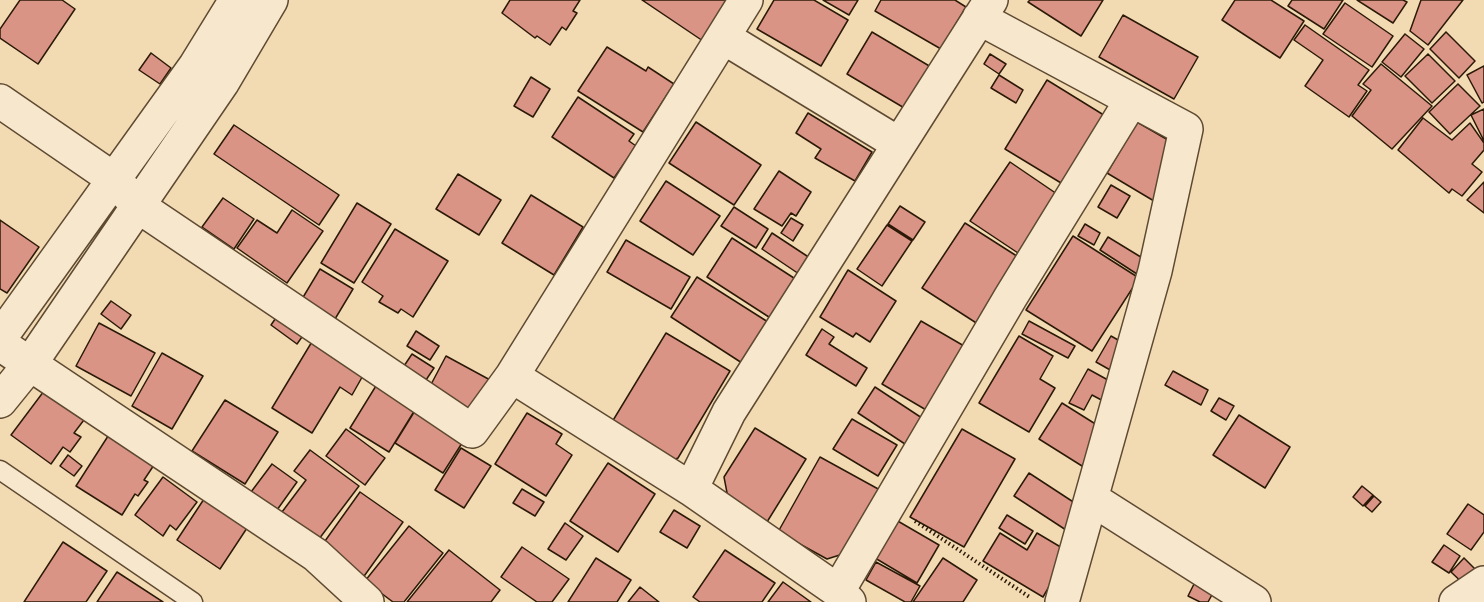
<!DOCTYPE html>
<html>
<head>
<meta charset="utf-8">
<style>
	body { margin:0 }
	canvas { display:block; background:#f2dab2 }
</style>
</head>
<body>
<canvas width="1484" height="602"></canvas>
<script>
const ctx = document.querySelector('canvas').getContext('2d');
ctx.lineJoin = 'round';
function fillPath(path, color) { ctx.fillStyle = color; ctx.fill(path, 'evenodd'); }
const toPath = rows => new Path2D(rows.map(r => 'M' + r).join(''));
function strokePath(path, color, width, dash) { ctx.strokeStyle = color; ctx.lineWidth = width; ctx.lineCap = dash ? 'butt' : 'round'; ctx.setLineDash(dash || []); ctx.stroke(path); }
const building = toPath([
	[20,0,62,0,75,9,38,64,0,38,0,29,20,0],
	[510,0,580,0,573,11,577,13,566,30,562,27,550,45,537,36,535,38,502,13,510,0],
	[642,0,730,0,703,41,642,0],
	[774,0,814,0,848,20,821,66,757,29,774,0],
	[823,0,858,0,849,15,823,0],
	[881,0,955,0,966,7,941,49,875,11,881,0],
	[1030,0,1103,0,1081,36,1028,2,1030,0],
	[1235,0,1271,0,1304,21,1280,58,1222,20,1235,0],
	[1292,0,1343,0,1324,29,1288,6,1292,0],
	[1357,0,1403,0,1407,2,1393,23,1357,0],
	[1421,0,1463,0,1428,45,1410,31,1421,0],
	[1345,3,1393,36,1372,67,1323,34,1345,3],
	[1123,15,1198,57,1174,99,1099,57,1123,15],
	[1305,25,1369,70,1358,85,1367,91,1349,117,1305,86,1323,60,1294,40,1305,25],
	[872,32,931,67,906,109,847,74,872,32],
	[1446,32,1475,61,1459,78,1430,49,1446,32],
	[1405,34,1424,49,1401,77,1382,62,1405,34],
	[607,47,646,71,648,67,674,84,643,132,578,91,607,47],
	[151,53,171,68,160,84,139,70,151,53],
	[990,54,1006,64,999,74,984,64,990,54],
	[1428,54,1455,81,1432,103,1405,76,1428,54],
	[1381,64,1432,106,1392,149,1352,116,1371,90,1363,84,1381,64],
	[1484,66,1484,102,1482,103,1467,75,1484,66],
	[999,75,1023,90,1016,103,991,88,999,75],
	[531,77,550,89,533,117,514,106,531,77],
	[1047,80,1107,117,1066,186,1005,149,1047,80],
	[1458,84,1480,106,1450,134,1429,112,1458,84],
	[578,97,634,134,629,141,636,146,614,178,552,137,578,97],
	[1484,109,1484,141,1471,115,1484,109],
	[808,113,872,152,855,181,815,158,821,149,796,133,808,113],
	[1423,118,1452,140,1470,123,1484,143,1484,150,1472,164,1482,172,1462,196,1452,189,1449,193,1398,150,1423,118],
	[696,122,761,165,734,205,669,163,696,122],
	[1137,122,1175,144,1154,201,1107,173,1137,122],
	[234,125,339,195,319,225,214,154,234,125],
	[1010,162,1057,194,1018,253,970,221,1010,162],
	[779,171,811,192,796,216,791,213,782,226,754,209,779,171],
	[458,174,501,200,479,235,436,209,458,174],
	[666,181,720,216,693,255,640,221,666,181],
	[1484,182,1484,213,1467,200,1484,182],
	[1111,185,1130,196,1117,218,1098,207,1111,185],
	[531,195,583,227,554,275,502,243,531,195],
	[223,198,254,219,234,249,202,227,223,198],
	[357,203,391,224,354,283,321,263,357,203],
	[900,206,925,222,913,240,888,224,900,206],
	[734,207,768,229,756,248,721,226,734,207],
	[292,210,323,231,287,283,237,248,257,220,277,233,292,210],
	[791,218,803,225,793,241,781,233,791,218],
	[0,220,39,247,7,293,0,289,0,220],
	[965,223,1023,260,981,326,922,288,965,223],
	[1085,224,1100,233,1094,245,1078,236,1085,224],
	[887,225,912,241,882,286,857,269,887,225],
	[395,229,448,261,413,317,401,309,398,313,379,302,383,296,362,282,395,229],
	[772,233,810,258,799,274,762,249,772,233],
	[1073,236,1139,278,1092,351,1026,310,1073,236],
	[1108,237,1149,262,1140,276,1100,250,1108,237],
	[732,238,797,280,772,319,707,277,732,238],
	[626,240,690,277,671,309,607,272,626,240],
	[320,269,353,289,335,319,302,299,320,269],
	[848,270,896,301,870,342,856,333,853,337,820,317,848,270],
	[697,277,768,322,742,363,671,317,697,277],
	[111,301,131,315,121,329,101,314,111,301],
	[282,309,309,327,297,344,271,325,282,309],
	[921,321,971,350,933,414,882,384,921,321],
	[1029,321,1075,346,1068,358,1022,334,1029,321],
	[99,323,155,353,131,396,76,366,99,323],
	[822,329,834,337,829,344,867,368,856,386,806,355,822,329],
	[416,331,439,346,430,360,407,346,416,331],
	[666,333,730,371,678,458,669,462,609,427,666,333],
	[1019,336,1053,356,1040,379,1055,388,1029,432,979,403,1019,336],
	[1111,336,1127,345,1112,371,1096,362,1111,336],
	[313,340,365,372,352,395,340,387,312,433,272,408,313,340],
	[162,353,203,376,172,429,132,406,162,353],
	[412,354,434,368,426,380,404,366,412,354],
	[446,356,492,381,473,416,427,392,446,356],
	[1088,369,1117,385,1107,403,1092,395,1084,410,1069,403,1088,369],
	[1173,371,1208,390,1201,405,1165,385,1173,371],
	[379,381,418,405,389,452,350,428,379,381],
	[47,387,87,416,74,433,81,437,70,452,63,447,51,464,11,435,47,387],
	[875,387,928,422,911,448,858,413,875,387],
	[1219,398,1234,406,1226,420,1211,411,1219,398],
	[225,400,278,432,245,484,192,451,225,400],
	[1062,403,1105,430,1082,466,1039,439,1062,403],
	[416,409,464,440,443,473,395,443,416,409],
	[527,413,562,434,556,444,572,455,546,496,495,464,527,413],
	[1239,415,1290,447,1265,488,1213,455,1239,415],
	[852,419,897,445,878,476,833,449,852,419],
	[755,428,806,459,767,522,728,498,724,477,755,428],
	[346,429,385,458,365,485,326,456,346,429],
	[962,429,1015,459,964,547,910,517,962,429],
	[110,433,156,462,144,480,148,482,138,496,135,494,122,515,76,486,110,433],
	[461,448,491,466,464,508,435,490,461,448],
	[310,450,359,486,319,539,282,512,306,480,294,471,310,450],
	[68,455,82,466,74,476,60,466,68,455],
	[820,457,880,490,843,554,827,559,778,532,820,457],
	[608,463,655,494,618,552,570,521,608,463],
	[272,464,297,482,277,510,251,492,272,464],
	[1029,473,1081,507,1066,530,1014,496,1029,473],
	[163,477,197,502,176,530,170,525,163,536,135,515,163,477],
	[1362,486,1373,495,1363,506,1353,497,1362,486],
	[522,489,544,502,535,516,513,503,522,489],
	[360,492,403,522,362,579,320,548,360,492],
	[206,496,249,525,220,569,177,540,206,496],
	[1374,496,1381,502,1372,512,1365,506,1374,496],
	[1468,504,1484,515,1484,532,1471,550,1447,534,1468,504],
	[674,510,700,526,687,548,660,532,674,510],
	[1007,515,1033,531,1025,544,999,528,1007,515],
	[896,520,939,545,917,583,875,558,896,520],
	[565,523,583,536,566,560,548,549,565,523],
	[409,526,443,553,404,602,393,602,365,581,409,526],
	[1000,533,1027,550,1037,533,1069,552,1043,597,983,561,1000,533],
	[63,542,107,571,86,602,24,602,63,542],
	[1444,545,1460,556,1449,573,1432,562,1444,545],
	[522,547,569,579,552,602,537,602,501,577,522,547],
	[449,550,500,590,491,602,407,602,449,550],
	[725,550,775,583,762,602,700,602,693,597,725,550],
	[596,558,631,580,617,602,568,602,596,558],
	[943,558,977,580,963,602,913,602,943,558],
	[1464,558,1480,574,1467,587,1451,572,1464,558],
	[876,562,920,586,911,602,905,602,866,580,876,562],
	[117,572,163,602,97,602,117,572],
	[783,582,811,602,768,602,783,582],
	[1195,582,1214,591,1208,602,1200,602,1188,596,1195,582],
	[640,587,659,602,628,602,640,587]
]);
fillPath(building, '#da9486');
strokePath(building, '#2c1a08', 1.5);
const lane = toPath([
	[0,470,193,602]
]);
const street = toPath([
	[979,18,1186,129,1155,271,1062,602],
	[723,37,899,144],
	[0,101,115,180,138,206,472,431,512,376,746,0],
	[0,338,196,65,236,0],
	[0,344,316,555,367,602],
	[512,376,691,489,838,591,849,602],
	[0,401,30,364,222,83,271,0],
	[691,489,729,412,991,0],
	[1092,499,1254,602],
	[838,591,1010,298,1131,101],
	[1456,602,1484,583]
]);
strokePath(lane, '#5e4a32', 21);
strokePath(street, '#5e4a32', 36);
strokePath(toPath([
	[915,521,1031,598]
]), '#2c1a08', 4, [1.5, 3]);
strokePath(lane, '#f7e7cd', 18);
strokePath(street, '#f7e7cd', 33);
</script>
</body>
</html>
